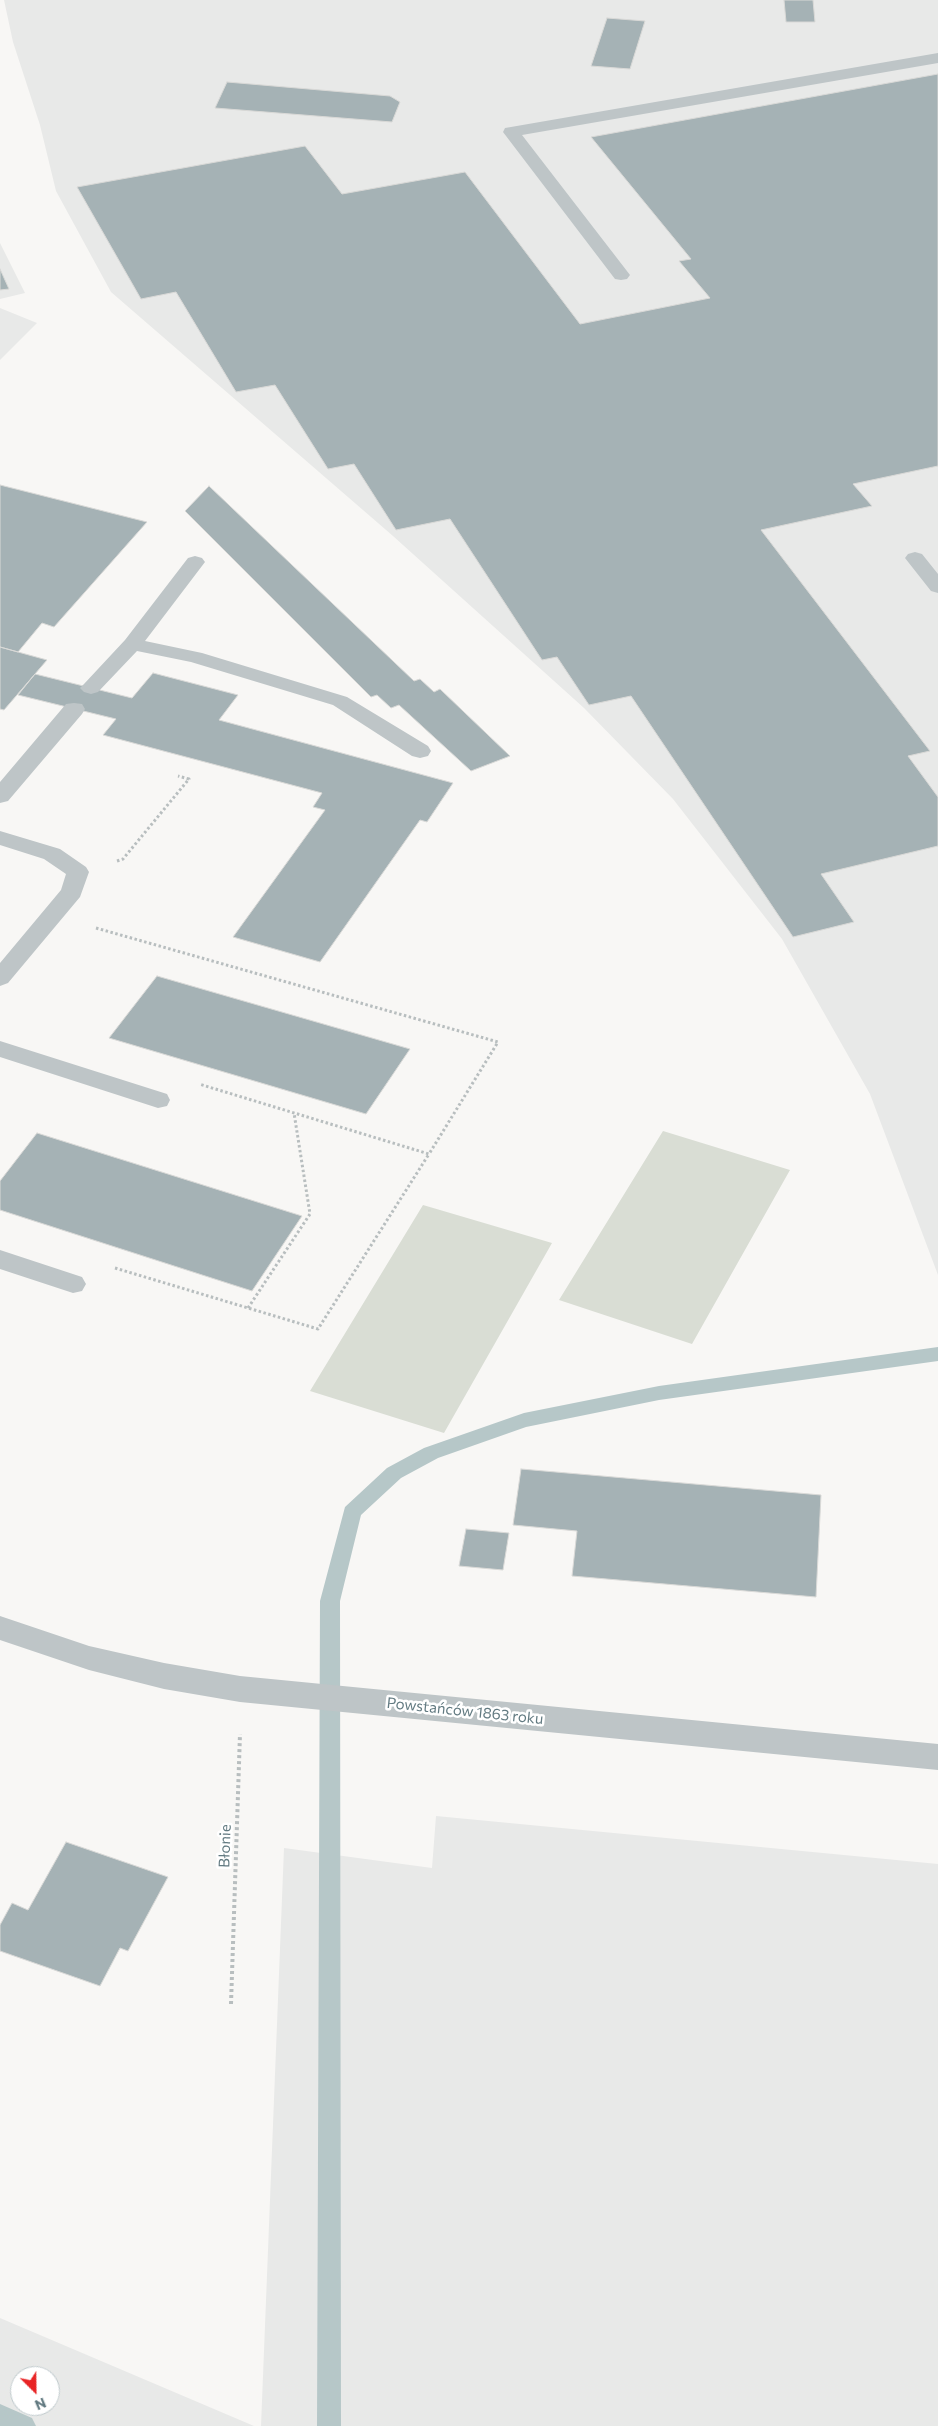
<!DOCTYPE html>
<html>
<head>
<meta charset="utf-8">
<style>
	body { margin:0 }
	#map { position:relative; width:938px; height:2426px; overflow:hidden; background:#f8f7f5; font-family:Commissioner,sans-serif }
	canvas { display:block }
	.north { position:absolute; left:10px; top:2366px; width:50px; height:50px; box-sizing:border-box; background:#fff; border:1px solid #c0cacd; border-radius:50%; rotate:157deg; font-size:14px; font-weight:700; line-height:20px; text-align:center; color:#627a81 }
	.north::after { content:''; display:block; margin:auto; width:18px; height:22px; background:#e82425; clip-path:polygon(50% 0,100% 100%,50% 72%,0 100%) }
</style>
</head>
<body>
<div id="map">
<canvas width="938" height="2426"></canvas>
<div class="north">N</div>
</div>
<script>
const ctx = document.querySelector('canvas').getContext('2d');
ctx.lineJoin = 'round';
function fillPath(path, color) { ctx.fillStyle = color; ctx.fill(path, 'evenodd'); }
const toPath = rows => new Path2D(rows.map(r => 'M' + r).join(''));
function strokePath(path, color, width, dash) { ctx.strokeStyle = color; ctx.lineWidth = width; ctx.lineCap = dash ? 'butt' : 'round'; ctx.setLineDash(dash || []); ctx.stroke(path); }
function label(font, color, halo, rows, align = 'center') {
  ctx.font = font + ' Commissioner,sans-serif'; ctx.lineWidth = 5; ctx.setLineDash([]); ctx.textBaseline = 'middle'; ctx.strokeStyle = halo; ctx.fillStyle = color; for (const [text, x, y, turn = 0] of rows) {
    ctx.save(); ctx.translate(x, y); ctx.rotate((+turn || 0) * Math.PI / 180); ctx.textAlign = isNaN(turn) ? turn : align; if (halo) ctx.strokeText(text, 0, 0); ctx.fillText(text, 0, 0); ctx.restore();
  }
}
fillPath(toPath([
	[4,0,938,0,938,1275,870,1094,782,939,673,799,584,708,393,536,111,292,56,191,40,125,13,42],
	[0,243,25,293,0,299],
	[0,308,37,323,0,360],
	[436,1816,938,1864,938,2426,261,2426,284,1848,432,1868],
	[0,2318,254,2426,0,2426],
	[20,2376,50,2376,50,2406,20,2406]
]), '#e8e9e8');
fillPath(toPath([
	[663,1131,790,1170,692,1344,559,1300],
	[423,1205,552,1243,444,1433,310,1391]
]), '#d9ddd4');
fillPath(toPath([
	[938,1347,938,1361,659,1400,526,1427,438,1458,401,1478,361,1515,340,1601,341,2426,317,2426,320,1601,345,1507,387,1468,424,1448,524,1413,659,1386,938,1347],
	[0,2404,32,2418,36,2426,0,2426,0,2404]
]), '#b6c7c8');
const building = toPath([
	[784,0,813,0,815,22,786,22,784,0],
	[607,18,645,21,630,69,591,66,607,18],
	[938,74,938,466,853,484,872,506,761,530,930,751,908,756,938,797,938,846,821,874,854,922,793,937,631,696,589,705,557,657,542,660,450,519,396,530,354,464,328,469,275,385,236,392,176,292,141,299,77,187,305,146,342,194,465,172,580,324,710,298,679,261,691,259,591,137,938,74],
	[227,82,390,96,400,102,392,122,215,108,227,82],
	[0,269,9,289,0,290,0,269],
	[0,485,147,522,54,627,42,623,18,652,0,647,0,485],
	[209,486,414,681,420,679,434,692,440,689,510,756,471,771,399,705,391,708,377,695,371,697,185,511,209,486],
	[0,647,47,660,4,710,0,709,0,647],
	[153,673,238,695,219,720,453,783,427,822,420,820,320,962,233,937,325,810,313,807,322,793,103,735,116,719,18,695,35,674,132,698,153,673],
	[157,976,410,1049,366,1114,109,1038,157,976],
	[37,1133,302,1216,252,1291,0,1210,0,1181,37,1133],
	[521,1469,821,1495,816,1597,572,1576,577,1531,513,1525,521,1469],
	[466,1529,509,1533,503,1570,459,1566,466,1529],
	[66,1842,168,1877,128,1951,120,1948,100,1986,0,1951,0,1925,12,1903,28,1910,66,1842]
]);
fillPath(building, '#a5b2b5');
strokePath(building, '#d9d9d7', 1);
strokePath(toPath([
	[117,861,123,859,189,779,178,776],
	[96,928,498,1042,429,1154,199,1084],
	[115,1268,318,1329,429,1154],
	[248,1308,310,1214,294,1113]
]), '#b8bebf', 3, [2.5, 2.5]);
strokePath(toPath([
	[231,2004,240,1734]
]), '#b8bebf', 4, [3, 3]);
fillPath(toPath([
	[938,53,938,63,522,135,630,275,627,279,621,280,615,279,503,132,505,128,511,127,938,53],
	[915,552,922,554,938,574,938,593,931,591,905,558,908,554,915,552],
	[195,556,202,558,205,562,145,641,202,653,347,697,428,746,431,751,428,756,420,758,412,756,333,705,191,662,137,651,98,692,91,694,84,692,80,688,84,684,125,640,188,558,195,556],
	[74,703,82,704,85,709,82,714,8,801,0,803,0,782,66,704,74,703],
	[0,831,60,849,86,867,89,872,80,897,8,983,0,986,0,963,61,890,66,874,44,859,0,845,0,831],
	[0,1041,167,1094,170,1100,167,1106,158,1108,0,1057,0,1041],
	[0,1250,82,1277,86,1284,82,1291,73,1293,0,1269,0,1250]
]), '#bec5c7');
fillPath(toPath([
	[0,1616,89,1646,164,1663,240,1676,938,1744,938,1770,240,1702,164,1689,89,1670,0,1640,0,1616]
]), '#bec5c7');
label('15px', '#627a81', '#fff', [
	["Powstańców 1863 roku",465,1711,6],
	["Błonie",225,1846,-88]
]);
</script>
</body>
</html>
